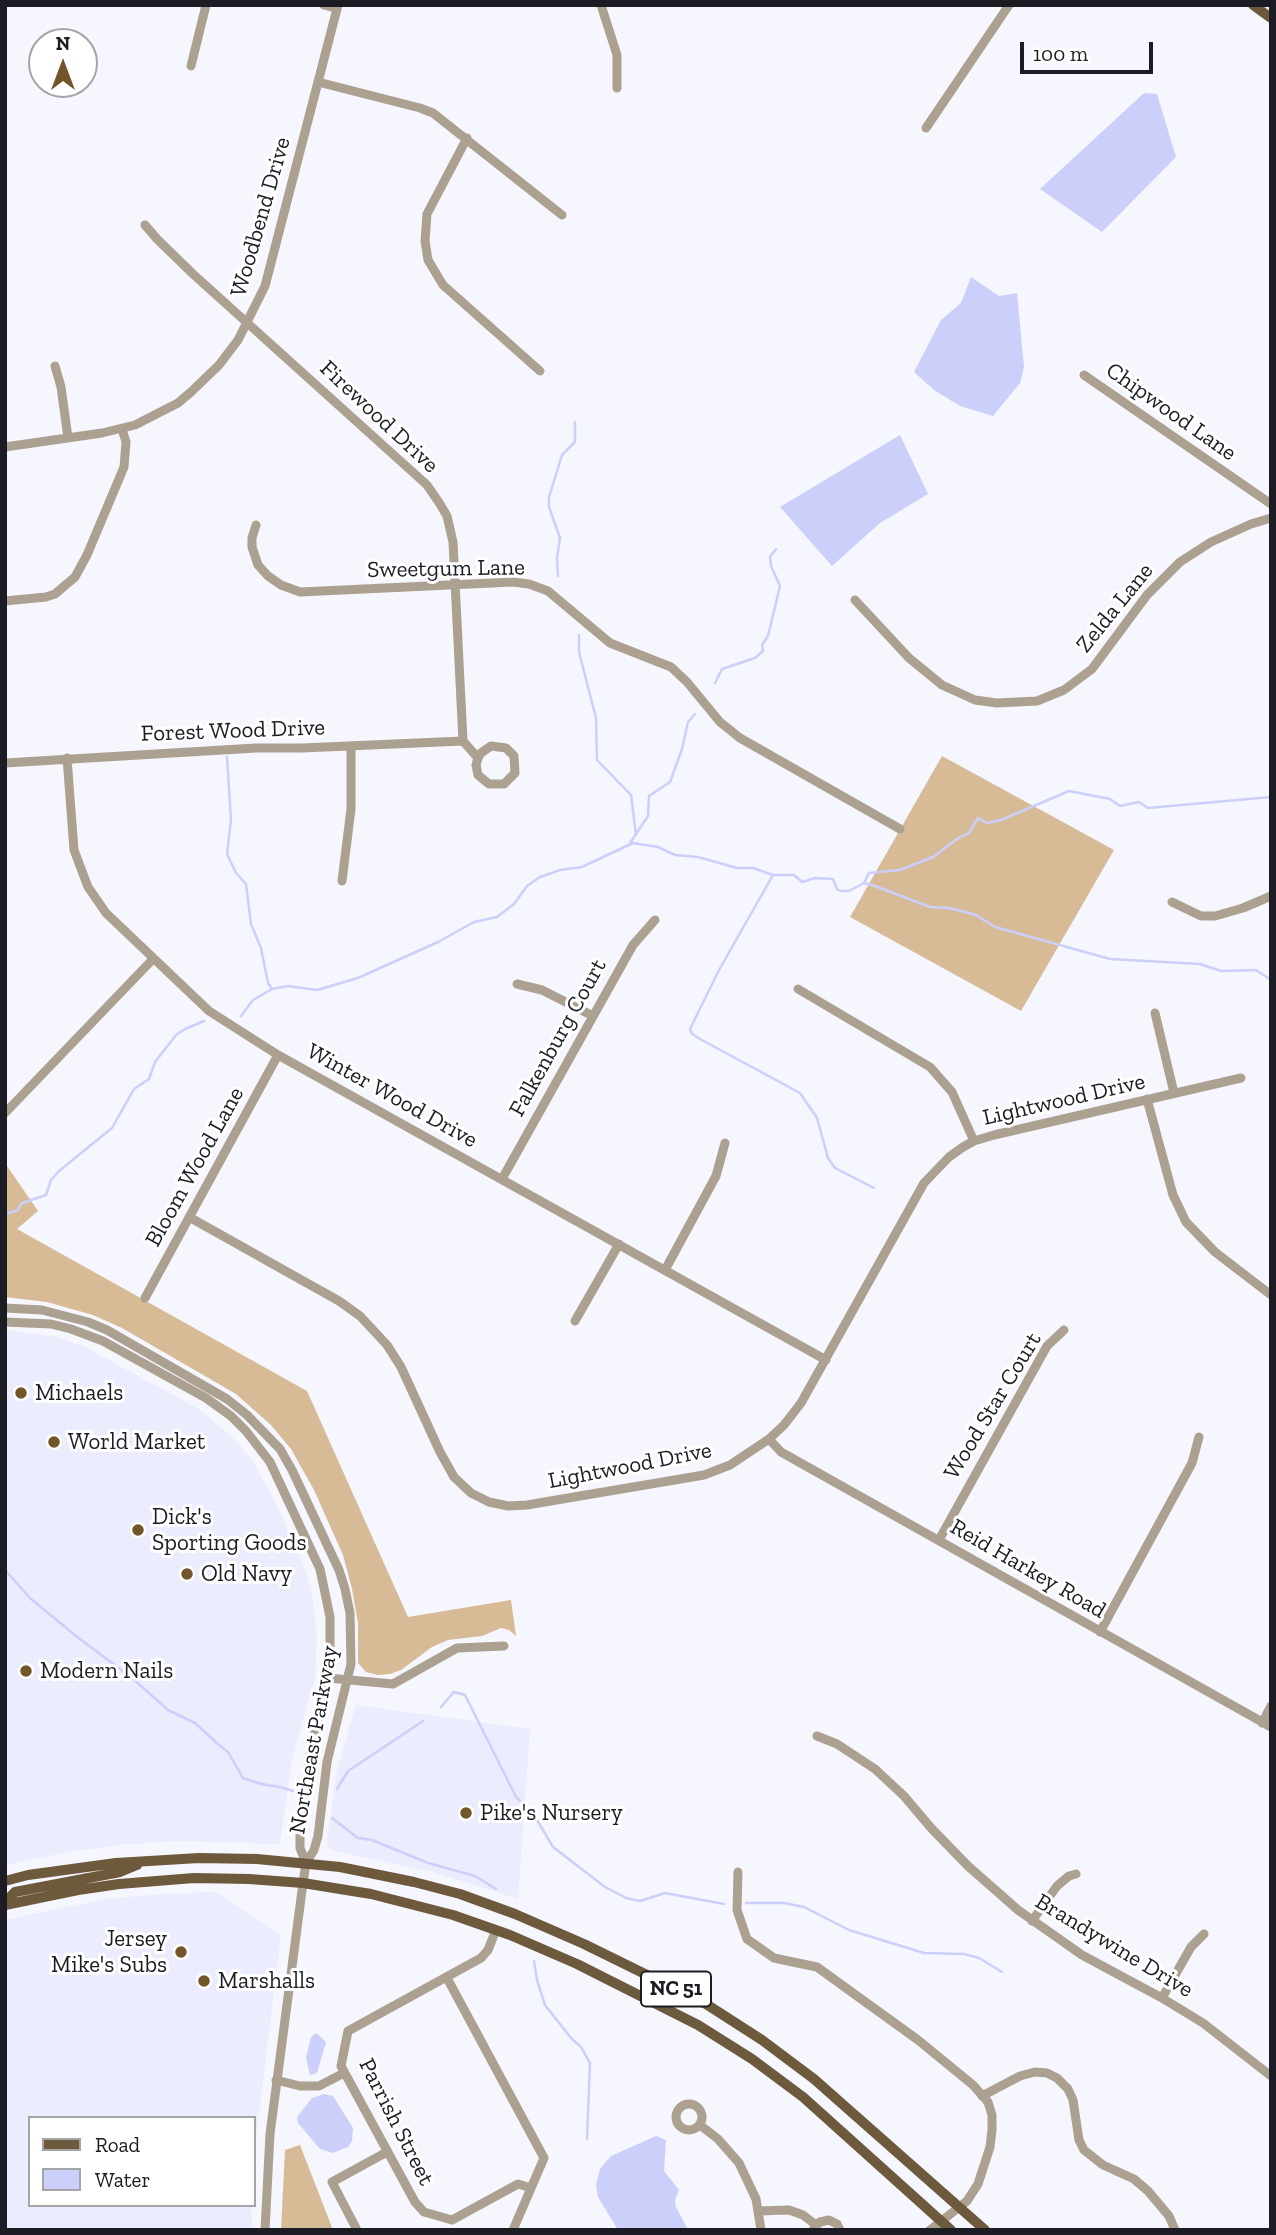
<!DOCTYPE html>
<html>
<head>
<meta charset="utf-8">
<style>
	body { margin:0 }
	#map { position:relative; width:1276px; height:2235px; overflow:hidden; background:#f5f6fe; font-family:"Zilla Slab",serif }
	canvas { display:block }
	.frame { position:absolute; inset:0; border:7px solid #1c1d24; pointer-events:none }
	.legend { position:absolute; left:28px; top:2116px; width:228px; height:91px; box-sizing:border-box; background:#fff; border:2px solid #a4a5a7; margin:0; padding:9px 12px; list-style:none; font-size:21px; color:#1c1d24 }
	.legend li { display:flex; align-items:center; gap:14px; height:35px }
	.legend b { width:35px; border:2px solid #a4a5a7 }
	.north { position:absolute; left:28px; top:28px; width:70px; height:70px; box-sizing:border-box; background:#fff; border:2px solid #a4a5a7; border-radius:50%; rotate:0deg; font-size:19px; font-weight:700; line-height:28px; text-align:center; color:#1c1d24 }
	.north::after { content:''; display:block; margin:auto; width:24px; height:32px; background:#725529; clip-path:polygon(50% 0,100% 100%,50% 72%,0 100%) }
	.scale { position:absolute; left:1020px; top:42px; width:133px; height:32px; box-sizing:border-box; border:4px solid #1c1d24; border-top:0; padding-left:9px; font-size:21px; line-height:24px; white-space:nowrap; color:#1c1d24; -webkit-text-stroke:5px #fff; paint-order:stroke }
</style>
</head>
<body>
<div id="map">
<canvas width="1276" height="2235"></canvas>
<div class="frame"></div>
<ul class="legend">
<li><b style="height:9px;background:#6d593c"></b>Road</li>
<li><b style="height:19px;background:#cccffa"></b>Water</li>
</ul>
<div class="north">N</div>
<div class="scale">100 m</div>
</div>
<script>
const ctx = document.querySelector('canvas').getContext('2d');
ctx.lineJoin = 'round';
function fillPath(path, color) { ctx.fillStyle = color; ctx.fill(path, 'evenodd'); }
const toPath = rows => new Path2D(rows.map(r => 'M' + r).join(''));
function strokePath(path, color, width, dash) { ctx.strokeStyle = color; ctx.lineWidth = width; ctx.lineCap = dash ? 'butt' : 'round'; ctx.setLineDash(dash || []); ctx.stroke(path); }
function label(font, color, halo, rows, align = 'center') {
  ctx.font = font + ' "Zilla Slab",serif'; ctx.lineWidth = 6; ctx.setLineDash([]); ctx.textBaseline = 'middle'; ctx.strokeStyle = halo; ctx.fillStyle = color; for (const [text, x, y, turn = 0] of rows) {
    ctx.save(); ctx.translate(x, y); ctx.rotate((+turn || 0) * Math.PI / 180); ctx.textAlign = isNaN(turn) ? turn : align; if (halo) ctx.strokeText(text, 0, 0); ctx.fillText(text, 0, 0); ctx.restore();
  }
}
fillPath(toPath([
	[5,1330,57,1337,83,1346,199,1409,232,1437,251,1459,273,1497,302,1561,311,1589,317,1633,315,1677,292,1759,280,1844,183,1841,128,1844,74,1851,5,1865],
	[356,1705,530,1729,518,1899,433,1872,334,1851,328,1847,327,1841,337,1770],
	[216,1892,281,1935,254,2153,254,2118,30,2118,30,2205,251,2205,252,2230,5,2230,5,1920,107,1899,162,1894]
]), '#ebecfd');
fillPath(toPath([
	[942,756,1114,850,1021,1011,850,917],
	[5,1163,38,1211,17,1229,307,1391,408,1617,511,1600,516,1636,509,1630,501,1628,482,1636,448,1640,432,1647,401,1670,390,1674,378,1675,366,1672,358,1663,358,1623,352,1589,343,1555,314,1490,291,1449,271,1425,236,1394,122,1328,93,1315,47,1302,5,1297],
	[300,2145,333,2230,281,2230,285,2150]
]), '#d6bb96');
fillPath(toPath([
	[1144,93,1157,94,1176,157,1102,232,1040,189],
	[971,277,999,296,1017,293,1024,367,1020,383,993,416,960,406,934,390,914,372,941,320,961,303],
	[900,435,928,494,880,523,832,566,780,507],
	[316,2033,326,2042,317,2073,310,2075,306,2058,311,2037],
	[324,2094,333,2096,353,2128,352,2141,348,2147,333,2153,320,2149,298,2123,297,2117,312,2098],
	[656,2136,666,2140,664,2171,679,2190,675,2200,676,2207,688,2230,618,2230,598,2197,596,2185,600,2169,611,2156]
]), '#cccffa');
strokePath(toPath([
	[558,576,557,558,560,538,549,507,549,497,562,455,575,442,575,422],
	[579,635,579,652,596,718,597,760,631,795,636,835],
	[715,683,722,669,755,658,763,651,762,645,768,636,780,586,771,566,770,557,776,549],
	[227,757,231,820,227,854,236,873,246,884,251,924,261,948,268,983,272,989],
	[630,843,648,816,649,796,670,782,682,749,688,722,695,714],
	[773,875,719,970,690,1029,692,1034,700,1039,800,1093,817,1118,828,1158,835,1168,874,1188],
	[864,883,869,873,900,870,933,857,957,839,969,833,978,818,987,823,1001,820,1069,791,1110,799,1120,806,1139,802,1148,808,1271,797],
	[241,1016,253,1000,272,989,288,986,317,990,358,978,438,942,474,922,497,917,514,904,527,886,540,877,560,870,582,867,633,843,658,847,675,855,698,857,737,868,753,868,773,875,794,875,802,882,815,878,833,879,837,889,841,891,849,891,864,883,875,886,930,907,949,908,976,915,995,927,1110,959,1200,964,1221,971,1256,970,1271,980],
	[5,1214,18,1210,22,1203,46,1195,51,1180,59,1171,112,1128,134,1089,149,1079,155,1062,176,1035,185,1029,204,1021],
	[5,1570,30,1598,76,1636,132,1678,168,1710,195,1723,219,1745,228,1752,243,1778,261,1784,280,1787,293,1791],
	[441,1707,454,1692,465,1695,516,1797,534,1815,553,1847,605,1887,626,1898,640,1901,665,1893,724,1904],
	[337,1789,348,1771,423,1721],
	[332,1818,358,1838,372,1840,428,1863,475,1876,496,1889],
	[746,1903,784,1903,804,1907,849,1930,924,1953,964,1954,979,1958,1002,1972],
	[534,1961,537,1980,545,2005,571,2038,581,2047,590,2063,587,2139]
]), '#cccffa', 2.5);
strokePath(toPath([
	[324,5,337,8],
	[601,5,617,55,617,88],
	[191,66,206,5],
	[318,82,420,108,433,113,562,215],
	[926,128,1009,5],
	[467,138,427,214,425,241,428,260,443,285,540,371],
	[145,225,157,239,193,274,427,485,440,504,447,516,453,542,463,741],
	[55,366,61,387,68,438],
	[1084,375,1271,504],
	[5,447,102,433,135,425,178,403,191,392,219,365,238,340,265,286,338,5],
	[256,525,252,538,252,547,258,565,268,576,281,585,300,592,513,582,529,584,548,591,610,643,671,667,687,682,720,722,740,738,900,829],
	[855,600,909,658,942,685,975,700,997,703,1037,701,1064,690,1092,669,1147,595,1180,562,1211,542,1251,524,1271,518],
	[5,601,46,597,55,594,75,577,87,555,124,467,126,442,122,429],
	[463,741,478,758,476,765,478,775,489,784,504,784,515,773,514,756,506,748,491,746,481,753,478,758],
	[67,758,74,850,88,887,106,913,209,1011,278,1055,826,1360],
	[5,763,256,748,302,748,463,741],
	[342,881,351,809,351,747],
	[1172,902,1201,916,1215,916,1243,908,1271,896],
	[517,984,542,990,593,1016],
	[798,989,930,1067,952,1092,974,1141],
	[1155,1013,1174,1093],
	[1147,1099,1173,1195,1186,1222,1215,1252,1271,1295],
	[5,1113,153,959],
	[502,1179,633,945,655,920],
	[189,1217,339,1301,360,1316,387,1345,401,1367,440,1452,454,1477,471,1493,489,1502,508,1506,527,1505,704,1475,730,1465,769,1439,784,1425,801,1403,924,1183,949,1157,963,1147,974,1141,994,1135,1241,1078],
	[665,1270,716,1176,725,1143],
	[145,1298,278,1055],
	[5,1308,42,1310,88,1322,107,1330,227,1399,247,1415,280,1449,292,1470,339,1570,345,1589,350,1613,351,1664,327,1762,318,1836,314,1850,306,1863,303,1883,270,2134,265,2230],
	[575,1321,619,1244],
	[5,1322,51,1324,71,1329,103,1341,206,1398,231,1416,246,1431,270,1462,320,1569,330,1617,330,1662,310,1755,300,1834,300,1848,306,1863],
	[769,1439,781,1452,1271,1727],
	[939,1540,1047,1346,1064,1330],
	[1100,1632,1192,1463,1199,1437],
	[328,1678,393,1684,457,1648,504,1646],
	[1262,1723,1271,1706],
	[817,1736,837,1744,875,1769,904,1796,932,1829,968,1866,1018,1910,1082,1955,1162,1998,1203,2023,1271,2076],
	[738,1872,737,1910,747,1939,774,1958,817,1967,918,2040,973,2085,988,2102,992,2115,992,2130,990,2147,978,2184,967,2201,930,2230],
	[1032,1921,1057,1886,1069,1876,1076,1874],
	[496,1930,488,1950,481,1958,348,2031,341,2066,415,2202,424,2212,452,2220,518,2184,531,2188],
	[447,1978,544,2158,513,2230],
	[1162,1998,1191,1947,1204,1934],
	[276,2080,300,2086,319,2086,344,2073],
	[982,2096,1020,2076,1035,2072,1047,2073,1057,2078,1068,2089,1073,2100,1079,2140,1084,2150,1103,2165,1134,2179,1148,2191,1169,2216,1175,2230],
	'676 2117a13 13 0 1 1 26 0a13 13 0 1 1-26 0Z',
	[700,2125,718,2139,739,2163,756,2199,761,2230],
	[758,2211,789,2210,803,2215,816,2225],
	[814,2228,820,2222,829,2220,837,2224,840,2230],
	[357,2230,332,2182,387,2152]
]), '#aca090', 9);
strokePath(toPath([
	[1253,5,1271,18],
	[5,1881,28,1875,116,1863,199,1858,257,1859,340,1867,414,1882,460,1894,515,1914,584,1944,706,2004,762,2040,814,2079,985,2230],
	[8,1904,10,1897,15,1892,120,1872,137,1865],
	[5,1905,78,1890,119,1884,194,1878,249,1879,303,1883,371,1894,453,1915,510,1935,577,1964,698,2025,752,2059,803,2097,951,2230]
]), '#6d593c', 10);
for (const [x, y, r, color] of [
	[21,1393,7,"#725529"],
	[54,1442,7,"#725529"],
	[138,1530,7,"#725529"],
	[187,1574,7,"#725529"],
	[26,1671,7,"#725529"],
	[466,1813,7,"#725529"],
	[181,1952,7,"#725529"],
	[204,1981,7,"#725529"]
]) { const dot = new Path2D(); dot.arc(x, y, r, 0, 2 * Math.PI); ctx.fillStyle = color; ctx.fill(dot); strokePath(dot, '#fff', 2.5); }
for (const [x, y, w] of [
	[676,1989,70]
]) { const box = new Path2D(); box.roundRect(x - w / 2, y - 17.5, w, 35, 5); ctx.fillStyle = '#fff'; ctx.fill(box); strokePath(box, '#1c1d24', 2); }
label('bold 21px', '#1c1d24', null, [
	["NC 51",676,1989]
]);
label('23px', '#1c1d24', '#fff', [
	["Woodbend Drive",261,217,-74],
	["Chipwood Lane",1171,412,35],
	["Firewood Drive",379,417,43],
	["Sweetgum Lane",446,569,-1],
	["Zelda Lane",1115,608,-51],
	["Forest Wood Drive",233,731,-2],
	["Falkenburg Court",558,1038,-61],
	["Winter Wood Drive",392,1096,29],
	["Lightwood Drive",1064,1100,-13],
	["Bloom Wood Lane",195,1167,-61],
	["Wood Star Court",993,1406,-59],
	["Lightwood Drive",630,1466,-11],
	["Reid Harkey Road",1028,1569,30],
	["Northeast Parkway",314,1740,-80],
	["Brandywine Drive",1114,1946,31],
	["Parrish Street",396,2122,63]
]);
label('23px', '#1c1d24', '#fff', [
	["Michaels",35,1393],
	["World Market",68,1442],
	["Dick's",152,1517],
	["Sporting Goods",152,1543],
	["Old Navy",201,1574],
	["Modern Nails",40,1671],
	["Pike's Nursery",480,1813],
	["Jersey",167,1939,"right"],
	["Mike's Subs",167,1965,"right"],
	["Marshalls",218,1981]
], 'left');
</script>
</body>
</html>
